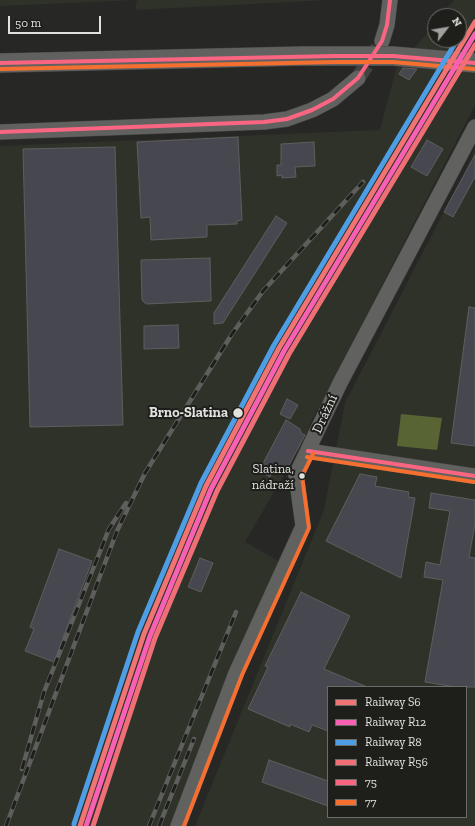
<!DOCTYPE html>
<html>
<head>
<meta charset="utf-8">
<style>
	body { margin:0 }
	#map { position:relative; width:475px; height:826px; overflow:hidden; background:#272826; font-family:"Zilla Slab",serif }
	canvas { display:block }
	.legend { position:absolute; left:327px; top:686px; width:140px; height:132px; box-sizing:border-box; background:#1e1f1b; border:1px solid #6c6d69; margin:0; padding:5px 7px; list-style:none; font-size:12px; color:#e1e2df }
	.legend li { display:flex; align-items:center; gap:8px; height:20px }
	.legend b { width:20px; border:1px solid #6c6d69 }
	.north { position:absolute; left:427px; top:8px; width:40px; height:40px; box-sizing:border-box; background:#1e1f1b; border:1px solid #6c6d69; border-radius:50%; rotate:59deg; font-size:11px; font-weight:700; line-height:16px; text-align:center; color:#e1e2df }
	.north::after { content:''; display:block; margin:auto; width:14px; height:18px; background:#a0a19e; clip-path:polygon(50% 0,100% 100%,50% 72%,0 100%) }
	.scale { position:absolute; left:8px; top:16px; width:93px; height:18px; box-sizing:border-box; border:2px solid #e1e2df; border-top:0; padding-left:5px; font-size:12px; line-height:14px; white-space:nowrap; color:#e1e2df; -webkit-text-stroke:3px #1e1f1b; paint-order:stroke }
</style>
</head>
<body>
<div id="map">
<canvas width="475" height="826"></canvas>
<ul class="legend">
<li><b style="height:5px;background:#f27373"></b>Railway S6</li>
<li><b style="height:5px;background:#f860b3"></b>Railway R12</li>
<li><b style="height:5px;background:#4d9ee5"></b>Railway R8</li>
<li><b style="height:5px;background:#f06e75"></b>Railway R56</li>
<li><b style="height:5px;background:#fa6682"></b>75</li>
<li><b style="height:5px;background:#f46f30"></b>77</li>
</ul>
<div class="north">N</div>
<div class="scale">50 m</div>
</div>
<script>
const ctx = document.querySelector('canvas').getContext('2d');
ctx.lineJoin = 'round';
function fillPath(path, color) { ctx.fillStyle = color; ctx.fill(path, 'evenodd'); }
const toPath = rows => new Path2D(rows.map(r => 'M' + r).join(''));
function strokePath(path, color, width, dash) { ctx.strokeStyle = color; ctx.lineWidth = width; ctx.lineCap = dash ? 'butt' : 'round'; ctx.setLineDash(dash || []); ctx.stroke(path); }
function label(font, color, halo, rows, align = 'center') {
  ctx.font = font + ' "Zilla Slab",serif'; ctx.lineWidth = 4; ctx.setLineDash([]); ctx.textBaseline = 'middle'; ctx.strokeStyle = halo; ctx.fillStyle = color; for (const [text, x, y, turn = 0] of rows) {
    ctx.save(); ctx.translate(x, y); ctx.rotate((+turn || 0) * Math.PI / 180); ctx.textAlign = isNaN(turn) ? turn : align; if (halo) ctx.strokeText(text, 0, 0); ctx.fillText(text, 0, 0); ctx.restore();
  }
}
fillPath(toPath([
	[0,0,328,0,135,10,137,0,0,6],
	[454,0,475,0,475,105,309,426,308,433,245,542,280,562,240,645,172,826,0,826,0,146,380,130,396,69,435,24,435,40,459,40,459,16,441,16],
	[475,147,475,826,195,826,324,510,345,403,469,163],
	[328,687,466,687,466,817,328,817]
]), '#2f3229');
fillPath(toPath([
	[401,414,442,418,437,450,397,446]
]), '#586434');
const building = toPath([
	[403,68,417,69,409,80,399,74,403,68],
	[238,137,242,220,237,221,237,224,207,225,207,237,151,240,150,217,141,218,137,142,238,137],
	[427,140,443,149,427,176,411,167,427,140],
	[314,142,315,166,295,167,296,177,282,178,282,175,277,176,277,165,281,165,281,144,314,142],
	[115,147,123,425,30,427,23,149,115,147],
	[475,155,475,177,453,217,444,212,475,155],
	[276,216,287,223,223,323,214,324,214,313,276,216],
	[210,258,211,301,146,304,142,300,141,260,210,258],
	[469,307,475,308,475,446,451,443,469,307],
	[178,325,179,348,144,349,144,326,178,325],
	[287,399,298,405,290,419,280,414,287,399],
	[286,420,300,429,301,433,305,435,287,469,276,464,270,477,259,471,286,420],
	[360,474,377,477,375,486,409,492,408,497,415,498,401,578,326,541,360,474],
	[431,493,475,500,475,524,469,557,475,558,475,687,455,687,425,682,443,580,424,577,426,562,440,565,450,511,429,508,431,493],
	[59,549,92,561,54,662,25,651,34,629,30,627,59,549],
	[200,558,213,563,201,592,188,587,200,558],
	[301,592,350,616,324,669,367,687,328,687,328,731,312,725,309,732,290,724,290,727,248,709,268,667,265,666,301,592],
	[269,760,328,781,328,806,262,782,269,760]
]);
fillPath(building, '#47474f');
strokePath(building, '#5e5e5e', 1);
strokePath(toPath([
	[358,78,378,48]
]), '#434442', 15, [15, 8]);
const minor = toPath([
	[382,41,387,25,390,0],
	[0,132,264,122,287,119,312,110,333,99,358,78],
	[308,451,475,476],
	[178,826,236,673,303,526,296,475,340,383,475,127]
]);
const tertiary = toPath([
	[0,63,302,56]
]);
strokePath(minor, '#424341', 16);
strokePath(tertiary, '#424341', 20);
strokePath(minor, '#616160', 15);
strokePath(tertiary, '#616160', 19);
const rail = toPath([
	[22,769,44,692,109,529,126,503],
	[6,826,117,531,145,473,232,334,263,291,363,182],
	[149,826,236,612],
	[159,826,194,739]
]);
strokePath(rail, '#5e5f5d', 4.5);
strokePath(rail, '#1e1f1b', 3, [9]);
const tertiaryBridge = toPath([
	[302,56,393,56,475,63]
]);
strokePath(tertiaryBridge, '#424341', 20, []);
strokePath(tertiaryBridge, '#616160', 19);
strokePath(toPath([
	[0,63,335,56,393,56,475,63],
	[0,132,264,122,287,119,312,110,333,99,358,78,382,41,387,25,390,0],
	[308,451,475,476]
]), '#fa6682', 4);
strokePath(toPath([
	[0,69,335,62,393,62,474,69],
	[307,457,474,482],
	[184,826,242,675,309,528,302,476,313,454]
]), '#f46f30', 4);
strokePath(toPath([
	[80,826,144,634,206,486,279,348,475,22]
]), '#f27373', 5);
strokePath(toPath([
	[86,826,150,636,211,489,284,351,475,34]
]), '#f860b3', 5);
strokePath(toPath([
	[74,824,138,632,201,483,274,345,457,40]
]), '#4d9ee5', 5);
strokePath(toPath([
	[93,826,155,638,217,491,289,354,475,45]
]), '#f06e75', 5);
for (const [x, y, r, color] of [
	[238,413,5.5,"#e1e2df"],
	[302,476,3.5,"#e1e2df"]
]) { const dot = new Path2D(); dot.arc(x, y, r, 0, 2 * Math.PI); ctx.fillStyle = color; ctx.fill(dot); strokePath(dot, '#1e1f1b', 1.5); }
label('13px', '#e1e2df', '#1e1f1b', [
	["Slatina,",294,469],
	["nádraží",294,485]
], 'right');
label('bold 14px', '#e1e2df', '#1e1f1b', [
	["Brno-Slatina",228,413]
], 'right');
label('14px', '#e1e2df', '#1e1f1b', [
	["Drážní",325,414,-65]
]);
</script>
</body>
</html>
